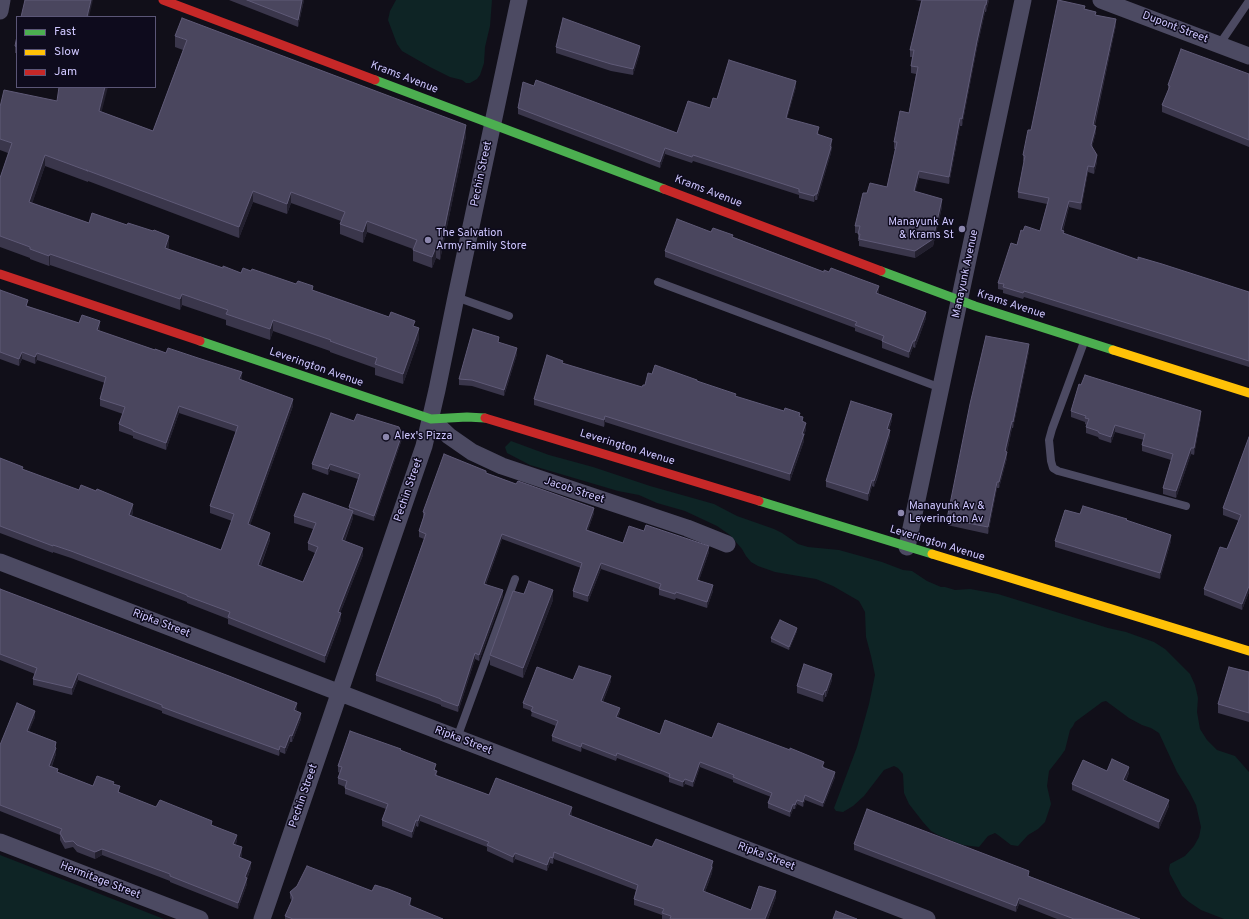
<!DOCTYPE html>
<html>
<head>
<meta charset="utf-8">
<style>
	body { margin:0 }
	#map { position:relative; width:1249px; height:919px; overflow:hidden; background:#110f19; font-family:Overpass,sans-serif }
	canvas { display:block }
	.legend { position:absolute; left:16px; top:16px; width:140px; height:72px; box-sizing:border-box; background:#0e0b1d; border:1px solid #5b5677; margin:0; padding:5px 7px; list-style:none; font-size:12px; color:#cfc7ff }
	.legend li { display:flex; align-items:center; gap:8px; height:20px }
	.legend b { width:20px; border:1px solid #5b5677 }
</style>
</head>
<body>
<div id="map">
<canvas width="1249" height="919"></canvas>
<ul class="legend">
<li><b style="height:5px;background:#4caf50"></b>Fast</li>
<li><b style="height:5px;background:#ffc107"></b>Slow</li>
<li><b style="height:5px;background:#c62828"></b>Jam</li>
</ul>
</div>
<script>
const ctx = document.querySelector('canvas').getContext('2d');
ctx.lineJoin = 'round';
function fillPath(path, color) { ctx.fillStyle = color; ctx.fill(path, 'evenodd'); }
const toPath = rows => new Path2D(rows.map(r => 'M' + r).join(''));
function strokePath(path, color, width, dash) { ctx.strokeStyle = color; ctx.lineWidth = width; ctx.lineCap = dash ? 'butt' : 'round'; ctx.setLineDash(dash || []); ctx.stroke(path); }
function label(font, color, halo, rows, align = 'center') {
  ctx.font = font + ' Overpass,sans-serif'; ctx.lineWidth = 3; ctx.setLineDash([]); ctx.textBaseline = 'middle'; ctx.strokeStyle = halo; ctx.fillStyle = color; for (const [text, x, y, turn = 0] of rows) {
    ctx.save(); ctx.translate(x, y); ctx.rotate((+turn || 0) * Math.PI / 180); ctx.textAlign = isNaN(turn) ? turn : align; if (halo) ctx.strokeText(text, 0, 0); ctx.fillText(text, 0, 0); ctx.restore();
  }
}
fillPath(toPath([
	[396,0,492,0,490,26,485,47,484,63,480,75,477,79,470,83,466,83,462,80,450,77,430,67,402,51,397,44,388,20,390,11],
	[511,441,549,455,593,467,650,486,714,504,737,516,774,529,782,533,798,544,808,547,839,550,882,562,903,570,912,571,927,581,941,587,945,587,955,590,970,589,998,594,1108,628,1126,632,1154,642,1165,649,1190,674,1195,685,1198,698,1197,712,1200,729,1207,740,1217,750,1235,756,1249,772,1249,919,1224,919,1201,910,1189,902,1182,896,1170,874,1169,869,1170,864,1185,856,1194,846,1199,837,1201,827,1196,805,1190,793,1177,772,1159,733,1151,728,1142,725,1129,718,1106,701,1102,702,1094,708,1075,722,1073,726,1070,730,1065,750,1060,757,1049,771,1047,786,1051,804,1045,822,1038,829,1028,835,1018,846,1011,845,998,835,995,833,988,836,979,847,963,845,938,835,931,831,923,822,909,804,904,793,903,774,898,768,894,766,884,770,864,796,853,806,843,812,836,811,834,808,857,747,869,704,875,675,871,656,866,637,865,612,859,601,833,586,816,579,775,572,758,566,751,562,746,556,742,549,730,535,717,526,685,511,657,503,639,495,618,491,530,465,507,453,505,447],
	[0,855,164,919,0,919]
]), '#0e2425');
strokePath(toPath([
	[1219,45,1249,1],
	[658,282,941,388],
	[456,297,509,316],
	[1084,342,1052,429,1049,440,1051,461,1053,468,1058,471,1186,506],
	[457,738,515,579]
]), '#4c4a62', 8);
strokePath(toPath([
	[1101,0,1249,56],
	[0,11,2,0],
	[431,419,449,436,472,452,502,466,687,528,727,544],
	[907,547,1023,0],
	[0,562,927,919],
	[0,842,200,919],
	[262,919,424,446,437,390,456,297,519,0]
]), '#4c4a62', 17);
strokePath(toPath([
	[375,80,664,189],
	[881,271,975,306,1113,350],
	[200,341,431,419,467,417,485,418],
	[759,501,932,554]
]), '#4caf50', 9);
strokePath(toPath([
	[1113,350,1249,393],
	[932,554,1249,651]
]), '#ffc107', 9);
strokePath(toPath([
	[163,0,375,80],
	[664,189,881,271],
	[0,274,200,341],
	[485,418,759,501]
]), '#c62828', 9);
fillPath(toPath([
	[229,0,304,0,298,27],
	[915,0,989,0,986,12,985,12,977,48,962,126,960,126,949,184,919,178,915,191,942,207,933,246,915,258,859,246,859,241,858,241,858,233,855,233,855,226,867,193,887,187,895,149,894,149,894,142,909,113,916,74,911,73,911,66,912,57,910,57,910,50,921,1],
	[1085,10,1116,25,1095,125,1096,132,1092,147,1097,162,1094,174,1088,172,1081,210,1069,207,1063,231,1064,234,1138,260,1249,292,1249,367,1024,297,1023,299,1003,293,1003,290,998,289,998,283,1023,231,1040,231,1047,204,1018,198,1018,192,1024,162,1023,161,1023,155,1031,130],
	[17,36,17,53,15,53,15,46],
	[175,36,466,136,440,260,436,258,432,268,413,261,413,249,367,232,363,243,340,234,340,224,341,221,291,203,287,214,253,202,239,238,88,181,88,182,45,166,32,203,89,223,169,247,168,249,223,268,241,273,251,271,313,291,415,327,419,339,403,384,375,375,375,368,330,352,330,351,273,331,270,340,226,325,226,320,182,305,180,310,50,265,49,266,30,259,30,258,0,247,0,178,8,153,0,150,0,107,102,112,153,131,183,50,175,47],
	[556,47,640,52,633,75,611,71,556,53],
	[1249,74,1249,147,1162,112,1162,105,1168,90,1168,85],
	[534,86,677,133,710,108,717,99,796,87,787,118,819,133,818,134,832,145,831,153,817,200,815,200,814,202,799,198,799,195,693,161,692,163,665,154,660,168,518,114,518,108],
	[711,232,733,237,824,272,879,292,878,294,926,318,915,348,913,347,909,358,882,348,882,341,855,331,855,328,665,257,665,251],
	[0,290,28,306,79,323,100,328,99,331,155,350,242,379,241,380,293,406,250,525,270,540,261,566,303,582,315,553,308,550,308,543,313,529,294,523,294,516,349,509,349,507,358,479,330,470,328,475,312,469,312,464,402,439,374,521,353,514,353,518,345,541,363,555,343,606,340,613,341,620,325,663,228,624,228,619,187,603,187,602,71,558,53,552,53,553,0,533,0,458,23,470,133,511,132,516,221,550,232,521,210,513,210,506,236,432,179,413,166,450,133,438,133,436,119,431,119,424,123,414,100,406,100,399,105,383,37,360,35,364,22,359,19,366,0,359],
	[1029,351,1013,428,1012,428,1007,452,1007,458,999,488,997,488,988,534,947,525,947,519],
	[517,354,504,396,472,386,459,385,459,379],
	[563,364,642,387,645,385,652,374,697,381,736,397,800,416,806,429,804,436,804,441,790,481,605,422,604,427,534,405,534,399],
	[1071,411,1201,417,1194,455,1191,454,1176,498,1163,494,1163,488,1171,460,1142,451,1142,445,1144,440,1115,432,1111,443,1099,439,1098,437,1086,433,1086,427,1087,425,1085,424,1085,422,1071,417],
	[892,420,889,430,890,436,877,479,874,487,872,486,868,501,826,487,826,481],
	[1249,437,1249,592,1242,610,1204,595,1204,589,1227,549,1239,521,1223,515,1223,508],
	[486,473,594,513,588,530,623,543,644,531,709,552,699,580,713,591,707,608,676,598,675,600,659,595,659,589,601,569,588,602,573,597,573,591,581,568,502,539,486,584,503,596,479,661,475,659,458,712,441,706,441,705,376,681,376,675,424,539,419,537,419,531,423,518,423,512],
	[1080,514,1127,521,1171,541,1160,579,1055,547,1055,541],
	[0,589,297,709,296,711,301,719,292,742,290,742,285,754,280,752,279,756,197,726,162,713,162,711,78,680,72,695,33,685,33,679,35,674,0,660],
	[524,594,553,600,523,678,490,665,490,655],
	[797,631,789,650,771,642,771,638],
	[1249,672,1249,722,1218,713,1218,704],
	[573,680,611,681,603,702,620,713,618,717,660,734,712,738,824,766,823,768,835,777,823,807,805,800,803,807,797,804,795,809,793,809,790,817,768,808,768,803,771,797,733,782,733,780,700,767,693,787,685,784,683,787,669,782,669,778,663,775,617,758,616,761,582,748,581,752,552,741,552,736,556,726,531,716,532,711,523,708,523,703],
	[832,680,826,697,825,697,823,702,797,693,797,686],
	[35,717,29,731,56,742,56,754,52,766,58,772,93,786,114,784,120,793,156,807,212,825,237,841,235,845,242,854,241,858,251,868,247,879,247,884,238,909,170,882,170,881,102,855,95,859,77,852,73,847,65,849,60,840,60,835,0,811,0,745],
	[401,750,436,770,437,776,489,795,572,814,571,816,652,847,713,861,712,873,705,892,751,910,776,897,768,919,662,919,662,915,634,905,634,899,636,890,554,859,553,864,550,863,547,871,515,859,513,863,487,851,487,847,420,821,418,827,416,826,412,838,382,826,382,820,386,809,345,794,345,787,338,784,338,778,340,773,338,772,338,766],
	[1107,771,1129,773,1126,781,1169,806,1159,829,1072,790,1072,784],
	[854,844,1029,876,1140,919,1057,919,1019,904,1016,912,854,850],
	[372,891,411,904,411,906,443,919,285,919,285,916,292,901,290,898,290,892]
]), '#3a364b');
fillPath(toPath([
	[91,0,93,0,89,17,87,17],
	[302,0,304,0,298,27,298,20],
	[987,0,989,0,986,12,986,5],
	[985,5,985,12,977,48,962,126,962,119,977,41],
	[1116,19,1116,25,1093,131,1093,125],
	[640,46,640,52,633,75,633,69],
	[796,81,796,87,786,123,786,118],
	[105,87,108,87,99,122,99,111],
	[960,118,960,126,949,184,949,177],
	[466,125,466,136,440,260,440,249],
	[1096,126,1096,132,1091,151,1091,145],
	[832,139,832,145,830,152,830,146],
	[831,147,831,153,817,200,817,194],
	[665,148,665,154,660,168,660,162],
	[45,155,45,166,29,213,29,202],
	[1097,155,1097,162,1094,174,1094,167],
	[1088,166,1088,172,1081,210,1081,203],
	[919,171,919,178,914,198,914,191],
	[253,191,253,202,239,238,239,227],
	[291,192,291,203,287,214,287,204],
	[815,194,815,200,814,202,814,196],
	[942,199,942,207,933,246,915,258,915,251],
	[1069,201,1069,207,1061,236,1061,230],
	[367,221,367,232,363,243,363,232],
	[169,236,169,247,165,259,165,248],
	[436,247,436,258,432,268,432,257],
	[50,254,50,265,49,266,49,256],
	[879,286,879,292,876,299,876,293],
	[182,294,182,305,180,310,180,299],
	[926,312,926,318,915,348,915,341],
	[273,320,273,331,270,340,270,329],
	[100,321,100,328,97,337,97,330],
	[419,328,419,339,403,384,403,374],
	[913,341,913,347,909,358,909,352],
	[1029,344,1029,351,1013,428,1013,422],
	[517,348,517,354,504,396,504,390],
	[22,352,22,359,19,366,19,359],
	[37,353,37,360,35,364,35,357],
	[242,372,242,379,239,386,239,379],
	[293,399,293,406,248,531,248,524],
	[179,406,179,413,166,450,166,443],
	[1201,411,1201,417,1194,455,1194,448],
	[892,414,892,420,887,435,887,429],
	[605,416,605,422,604,427,604,420],
	[1012,421,1012,428,1007,452,1007,458,999,488,999,482],
	[806,423,806,429,804,436,804,441,790,481,790,474],
	[1115,425,1115,432,1111,443,1111,437],
	[890,430,890,436,874,487,874,481],
	[402,434,402,439,374,521,374,516],
	[1191,448,1191,454,1176,498,1176,491],
	[330,464,330,470,328,475,328,469],
	[872,480,872,486,868,501,868,494],
	[997,482,997,488,988,534,988,527],
	[133,504,133,511,129,522,129,515],
	[594,508,594,513,586,536,586,530],
	[353,511,353,518,342,547,342,540],
	[270,533,270,540,258,572,258,565],
	[502,534,502,539,484,589,484,584],
	[1171,535,1171,541,1160,579,1160,573],
	[709,546,709,552,697,586,697,580],
	[363,548,363,555,343,606,338,619,338,612,343,599],
	[601,563,601,569,588,602,588,596],
	[713,585,713,591,707,608,707,602],
	[1249,586,1249,592,1242,610,1242,604],
	[503,590,503,596,479,661,479,655],
	[553,590,553,600,523,678,523,668],
	[341,613,341,620,325,663,325,656],
	[797,628,797,631,789,650,789,647],
	[475,653,475,659,458,712,458,706],
	[78,673,78,680,72,695,72,688],
	[832,674,832,680,826,697,826,691],
	[611,676,611,681,601,706,601,701],
	[825,690,825,697,823,702,823,695],
	[297,703,297,709,294,716,294,710],
	[620,708,620,713,616,721,616,717],
	[35,711,35,717,27,737,27,731],
	[301,713,301,719,292,742,292,736],
	[290,735,290,742,285,754,285,748],
	[56,742,56,754,49,772,49,766],
	[582,743,582,748,581,752,581,747],
	[280,746,280,752,279,756,279,750],
	[700,762,700,767,693,787,693,782],
	[1129,767,1129,773,1123,786,1123,780],
	[835,772,835,777,823,807,823,803],
	[685,779,685,784,683,787,683,782],
	[805,795,805,800,803,807,803,802],
	[797,800,797,804,795,809,795,805],
	[1169,800,1169,806,1159,829,1159,822],
	[793,804,793,809,790,817,790,812],
	[572,807,572,814,569,821,569,815],
	[420,815,420,821,418,827,418,821],
	[416,820,416,826,412,838,412,832],
	[237,835,237,841,233,851,233,844],
	[242,847,242,854,239,863,239,857],
	[102,849,102,855,95,859,95,852],
	[554,852,554,859,553,864,553,858],
	[515,853,515,859,513,863,513,857],
	[550,857,550,863,547,871,547,865],
	[713,861,712,873,703,897,703,891],
	[251,862,251,868,247,879,247,884,238,909,238,903,245,877],
	[776,891,776,897,768,919,765,919],
	[411,898,411,904,409,911,409,905],
	[1019,898,1019,904,1016,912,1016,906]
]), '#23202f');
const building = toPath([
	[25,0,91,0,87,17,21,17,25,0],
	[247,0,302,0,298,20,247,0],
	[922,0,987,0,986,5,985,5,977,41,962,119,960,118,949,177,919,171,914,191,942,199,933,239,915,251,859,239,860,234,858,234,860,226,855,226,863,193,867,193,870,183,887,187,897,142,894,142,900,111,909,113,918,67,911,66,914,50,910,50,922,0],
	[1058,0,1085,6,1084,9,1096,12,1095,15,1116,19,1093,125,1096,126,1091,145,1097,155,1094,167,1088,166,1081,203,1069,201,1061,230,1064,231,1063,233,1138,260,1138,257,1162,264,1249,292,1249,361,1024,291,1023,293,1003,287,1004,284,998,283,1011,243,1017,245,1021,230,1023,231,1025,226,1040,231,1049,198,1018,192,1025,156,1023,155,1028,130,1031,130,1058,0],
	[182,18,466,125,440,249,436,247,432,257,413,250,417,240,367,221,363,232,340,224,345,212,291,192,287,204,253,191,239,227,86,170,88,171,45,155,29,202,89,223,92,213,127,225,128,223,153,231,154,230,169,236,165,248,223,268,223,266,241,273,243,268,251,271,252,269,296,284,298,281,313,286,312,290,389,317,391,312,415,321,413,326,419,328,403,374,375,364,377,358,330,341,331,340,273,320,270,329,226,314,228,310,182,294,180,299,50,254,49,256,30,249,30,247,0,236,0,178,12,143,0,139,0,107,4,90,57,101,59,87,105,87,99,111,153,131,187,40,175,36,182,18],
	[563,18,640,46,633,69,611,64,556,47,563,18],
	[17,36,17,47,15,46,17,36],
	[1181,49,1249,74,1249,140,1162,105,1170,86,1168,85,1181,49],
	[729,60,796,81,786,118,819,127,817,134,832,139,830,146,831,147,817,194,815,194,814,196,799,192,799,189,693,155,692,157,665,148,660,162,518,108,523,82,534,86,536,80,677,133,688,101,710,108,713,98,717,99,729,60],
	[677,219,711,232,713,228,733,235,732,237,824,272,824,270,829,272,831,268,860,279,879,286,876,293,926,312,915,341,913,341,909,352,882,341,884,336,855,325,857,322,665,251,677,219],
	[0,290,28,300,26,306,79,323,82,315,100,321,97,330,155,350,155,349,166,353,168,348,198,358,242,372,239,379,293,399,248,524,270,533,258,565,303,582,318,547,308,543,316,523,294,516,303,493,353,511,342,540,363,548,343,599,338,612,341,613,325,656,228,617,230,612,187,596,187,595,71,551,53,545,53,546,0,526,0,458,23,467,22,469,79,490,81,485,96,491,97,489,133,504,129,515,221,550,234,514,210,506,238,426,179,406,166,443,133,431,133,430,119,424,125,407,100,399,106,377,37,353,35,357,22,352,19,359,0,352,0,290],
	[473,329,499,337,498,342,517,348,504,390,472,380,459,379,473,329],
	[986,336,1029,344,1013,422,1012,421,1005,451,1007,452,999,482,997,482,988,527,947,519,970,404,986,336],
	[547,355,563,361,562,363,642,387,643,385,645,385,648,373,652,374,655,365,697,380,697,381,736,394,735,396,784,411,785,408,800,413,799,416,803,417,802,421,806,423,802,434,804,434,790,474,605,416,604,420,534,399,547,355],
	[1085,375,1201,411,1194,448,1191,448,1176,491,1163,488,1173,454,1142,445,1145,434,1115,425,1111,437,1099,433,1098,431,1086,427,1089,419,1085,418,1086,416,1071,411,1079,384,1081,385,1085,375],
	[851,401,892,414,887,429,890,430,877,472,874,481,872,480,868,494,826,481,851,401],
	[331,413,354,421,357,414,399,427,402,434,374,516,349,507,360,474,330,464,328,469,312,464,331,413],
	[1249,437,1249,586,1242,604,1204,589,1220,547,1227,549,1241,515,1223,508,1249,437],
	[444,454,486,471,486,473,516,484,518,481,594,508,586,530,623,543,629,526,644,531,646,525,709,546,697,580,713,585,707,602,676,592,675,594,659,589,661,584,601,563,588,596,573,591,582,563,502,534,484,584,503,590,479,655,475,653,458,706,441,700,441,699,376,675,426,534,419,531,425,513,423,512,444,454],
	[1083,506,1127,519,1126,520,1171,535,1160,573,1055,541,1065,510,1080,514,1083,506],
	[529,581,553,590,523,668,490,655,513,591,524,594,529,581],
	[0,589,229,676,297,703,294,710,301,713,292,736,290,735,285,748,280,746,279,750,197,720,162,707,162,705,78,673,72,688,33,679,37,668,0,654,0,589],
	[780,620,797,628,789,647,771,638,780,620],
	[804,664,832,674,826,691,825,690,823,695,797,686,804,664],
	[579,666,611,676,601,701,620,708,616,717,660,734,665,720,712,738,718,723,790,750,790,748,824,762,822,767,835,772,823,803,805,795,803,802,797,800,795,805,793,804,790,812,768,803,772,793,733,777,734,775,700,762,693,782,685,779,683,782,669,777,670,774,663,771,617,753,616,756,582,743,581,747,552,736,558,721,531,711,533,707,523,703,537,667,573,680,579,666],
	[1229,667,1249,672,1249,713,1218,704,1229,667],
	[17,703,35,711,27,731,56,742,55,747,56,748,49,766,58,769,57,772,93,786,97,776,114,782,113,784,120,786,118,792,156,807,160,800,212,821,211,825,237,835,233,844,242,847,239,857,251,862,245,877,247,878,238,903,170,876,170,874,102,849,95,852,77,845,73,841,65,842,60,833,62,829,0,805,0,745,17,703],
	[350,731,401,749,400,750,436,764,434,770,437,771,435,775,489,795,496,778,572,807,569,815,605,829,652,847,656,839,713,861,711,866,712,867,703,891,751,910,759,886,776,891,765,919,670,919,671,916,662,913,664,909,634,899,638,885,554,852,553,858,550,857,547,865,515,853,513,857,487,845,489,842,420,815,418,821,416,820,412,832,382,820,388,804,345,788,347,781,338,778,342,767,338,766,350,731],
	[1112,759,1129,767,1123,780,1169,800,1159,822,1072,784,1083,760,1107,771,1112,759],
	[867,809,1029,871,1028,876,1140,919,1074,919,1019,898,1016,906,854,844,867,809],
	[307,866,372,891,375,885,388,889,411,898,409,905,443,919,293,919,285,916,293,898,290,892,297,886,307,866],
	[836,911,857,919,833,919,836,911]
]);
fillPath(building, '#4a465e');
strokePath(building, '#5f5a77', 1);
for (const [x, y, r, color] of [
	[962,229,4,"#8c87ae"],
	[428,240,4,"#8c87ae"],
	[386,437,4,"#8c87ae"],
	[901,513,4,"#8c87ae"]
]) { const dot = new Path2D(); dot.arc(x, y, r, 0, 2 * Math.PI); ctx.fillStyle = color; ctx.fill(dot); strokePath(dot, '#0e0b1d', 1.5); }
label('11px', '#cfc7ff', '#0e0b1d', [
	["Dupont Street",1175,28,21],
	["Krams Avenue",404,78,21],
	["Pechin Street",482,174,-78],
	["Krams Avenue",708,192,21],
	["Manayunk Avenue",966,274,-78],
	["Krams Avenue",1011,305,18],
	["Leverington Avenue",316,368,19],
	["Leverington Avenue",627,448,17],
	["Pechin Street",409,490,-71],
	["Jacob Street",574,491,18],
	["Leverington Avenue",937,544,17],
	["Ripka Street",161,624,21],
	["Ripka Street",463,741,21],
	["Pechin Street",304,796,-71],
	["Ripka Street",766,857,21],
	["Hermitage Street",100,881,21]
]);
label('11px', '#cfc7ff', '#0e0b1d', [
	["Manayunk Av",954,223,"right"],
	["& Krams St",954,236,"right"],
	["The Salvation",436,234],
	["Army Family Store",436,247],
	["Alex's Pizza",394,437],
	["Manayunk Av &",909,507],
	["Leverington Av",909,520]
], 'left');
</script>
</body>
</html>
